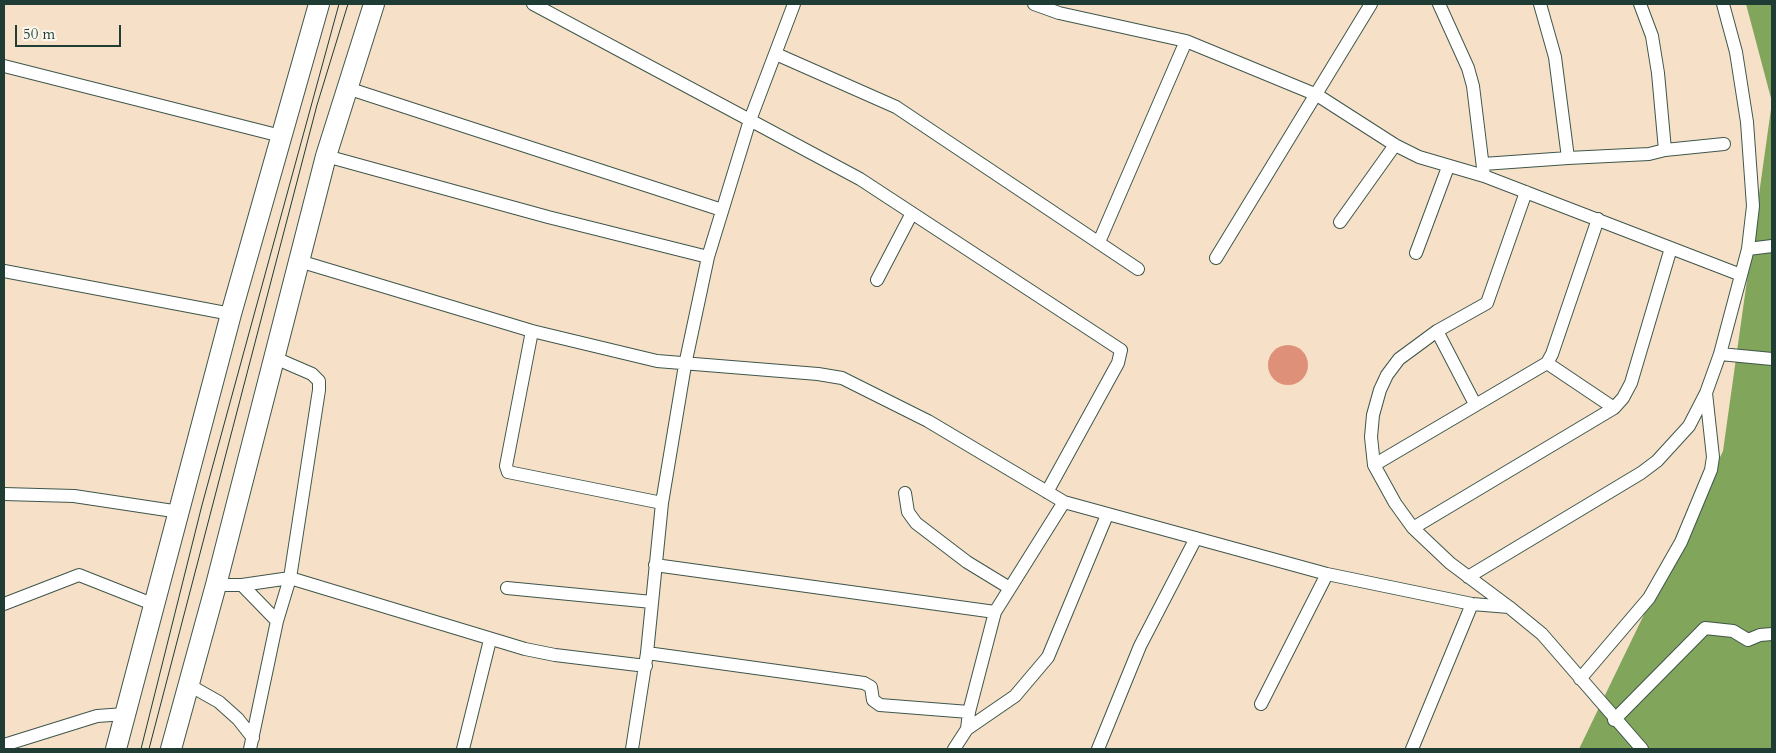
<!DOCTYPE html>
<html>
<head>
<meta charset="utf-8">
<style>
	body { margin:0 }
	#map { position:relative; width:1776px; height:753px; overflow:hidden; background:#f6e1c8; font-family:Cardo,serif }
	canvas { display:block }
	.frame { position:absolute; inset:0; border:5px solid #1f3d34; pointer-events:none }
	.scale { position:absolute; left:15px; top:25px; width:106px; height:22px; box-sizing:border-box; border:2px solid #1f3d34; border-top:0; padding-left:6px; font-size:15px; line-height:18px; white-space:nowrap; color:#1f3d34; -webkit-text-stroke:4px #fbf7ec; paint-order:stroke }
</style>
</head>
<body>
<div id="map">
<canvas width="1776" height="753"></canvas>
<div class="frame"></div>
<div class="scale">50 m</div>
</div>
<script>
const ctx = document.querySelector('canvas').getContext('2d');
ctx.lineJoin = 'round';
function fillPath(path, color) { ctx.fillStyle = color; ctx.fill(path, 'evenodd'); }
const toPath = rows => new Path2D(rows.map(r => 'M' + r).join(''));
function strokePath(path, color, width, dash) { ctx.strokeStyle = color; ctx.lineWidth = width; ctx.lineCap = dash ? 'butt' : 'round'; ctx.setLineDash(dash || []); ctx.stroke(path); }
fillPath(toPath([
	[1746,4,1772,4,1772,749,1579,749,1723,451,1772,102]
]), '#80a55b');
fillPath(toPath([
	'1268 365a20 20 0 1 1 40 0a20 20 0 1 1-40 0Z'
]), '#de9079');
const minor = toPath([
	[533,4,860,179,1121,350,1118,363,1047,492],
	[1034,4,1059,13,1186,41,1317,95,1395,145,1419,157,1484,176,1741,275],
	[1439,4,1468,68,1473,86,1484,176],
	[1540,4,1555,57,1568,158,1649,154,1665,150,1724,144],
	[1640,4,1652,36,1658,73,1665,150],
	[776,54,896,107,1138,269],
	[4,66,281,136],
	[347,88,722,210],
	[326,156,548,217,708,257],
	[1483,164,1568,158],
	[1340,222,1395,145],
	[1099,242,1186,41],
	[1748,249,1772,246],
	[1416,253,1448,167],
	[1216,258,1371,4],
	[299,261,532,331,657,361,818,374,842,378,928,421,1064,502,1327,574,1472,604,1509,607,1542,634,1642,749],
	[4,271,231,314],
	[877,280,912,213],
	[532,331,506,466,508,472,662,503],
	[1437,331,1399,359,1387,375,1380,390,1373,415,1371,437,1374,465,1395,503,1413,528,1450,563,1509,607],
	[1720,354,1772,359],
	[1547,363,1614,408],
	[1475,404,1437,331,1487,303,1526,192],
	[1374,465,1547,363,1552,354,1598,219],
	[905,493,908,512,916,523,967,562,1008,587],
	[4,494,74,496,180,512],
	[1064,502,995,612,969,712,967,729,1015,696,1048,657,1107,515],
	[1413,528,1614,408,1623,398,1631,383,1671,248],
	[655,565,995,612],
	[1468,577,1641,473,1657,461,1689,426,1706,393],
	[216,585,242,585,290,578,525,649,555,655,646,666],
	[242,585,277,621],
	[507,588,652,602],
	[4,604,79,575,155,605],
	[647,653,864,683,871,687,873,700,880,705,969,712],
	[1580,679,1649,598,1681,542,1711,470,1713,457,1706,393,1720,354,1748,249,1753,206,1747,122,1736,52,1723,4],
	[189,685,219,702,238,719,253,738],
	[1261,704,1327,574],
	[1614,720,1705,628,1733,631,1748,640,1760,635,1772,634],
	[4,745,97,716,125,714],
	[250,749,277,621,290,578,319,390,319,381,312,374,275,358],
	[463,749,490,640],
	[632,749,647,653,662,503,685,365,708,257,750,120,794,4],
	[954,749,967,729],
	[1098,749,1140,646,1196,538],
	[1412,749,1472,604]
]);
const primary = toPath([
	[116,749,231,314,319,4],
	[171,749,216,585,326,156,374,4]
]);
strokePath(minor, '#3f564a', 14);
strokePath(primary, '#3f564a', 22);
strokePath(minor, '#fff', 12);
strokePath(primary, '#fff', 20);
strokePath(toPath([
	[141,749,202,505,339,4],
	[149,749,317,105,348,4]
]), '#1f3d34', 1);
</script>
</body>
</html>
